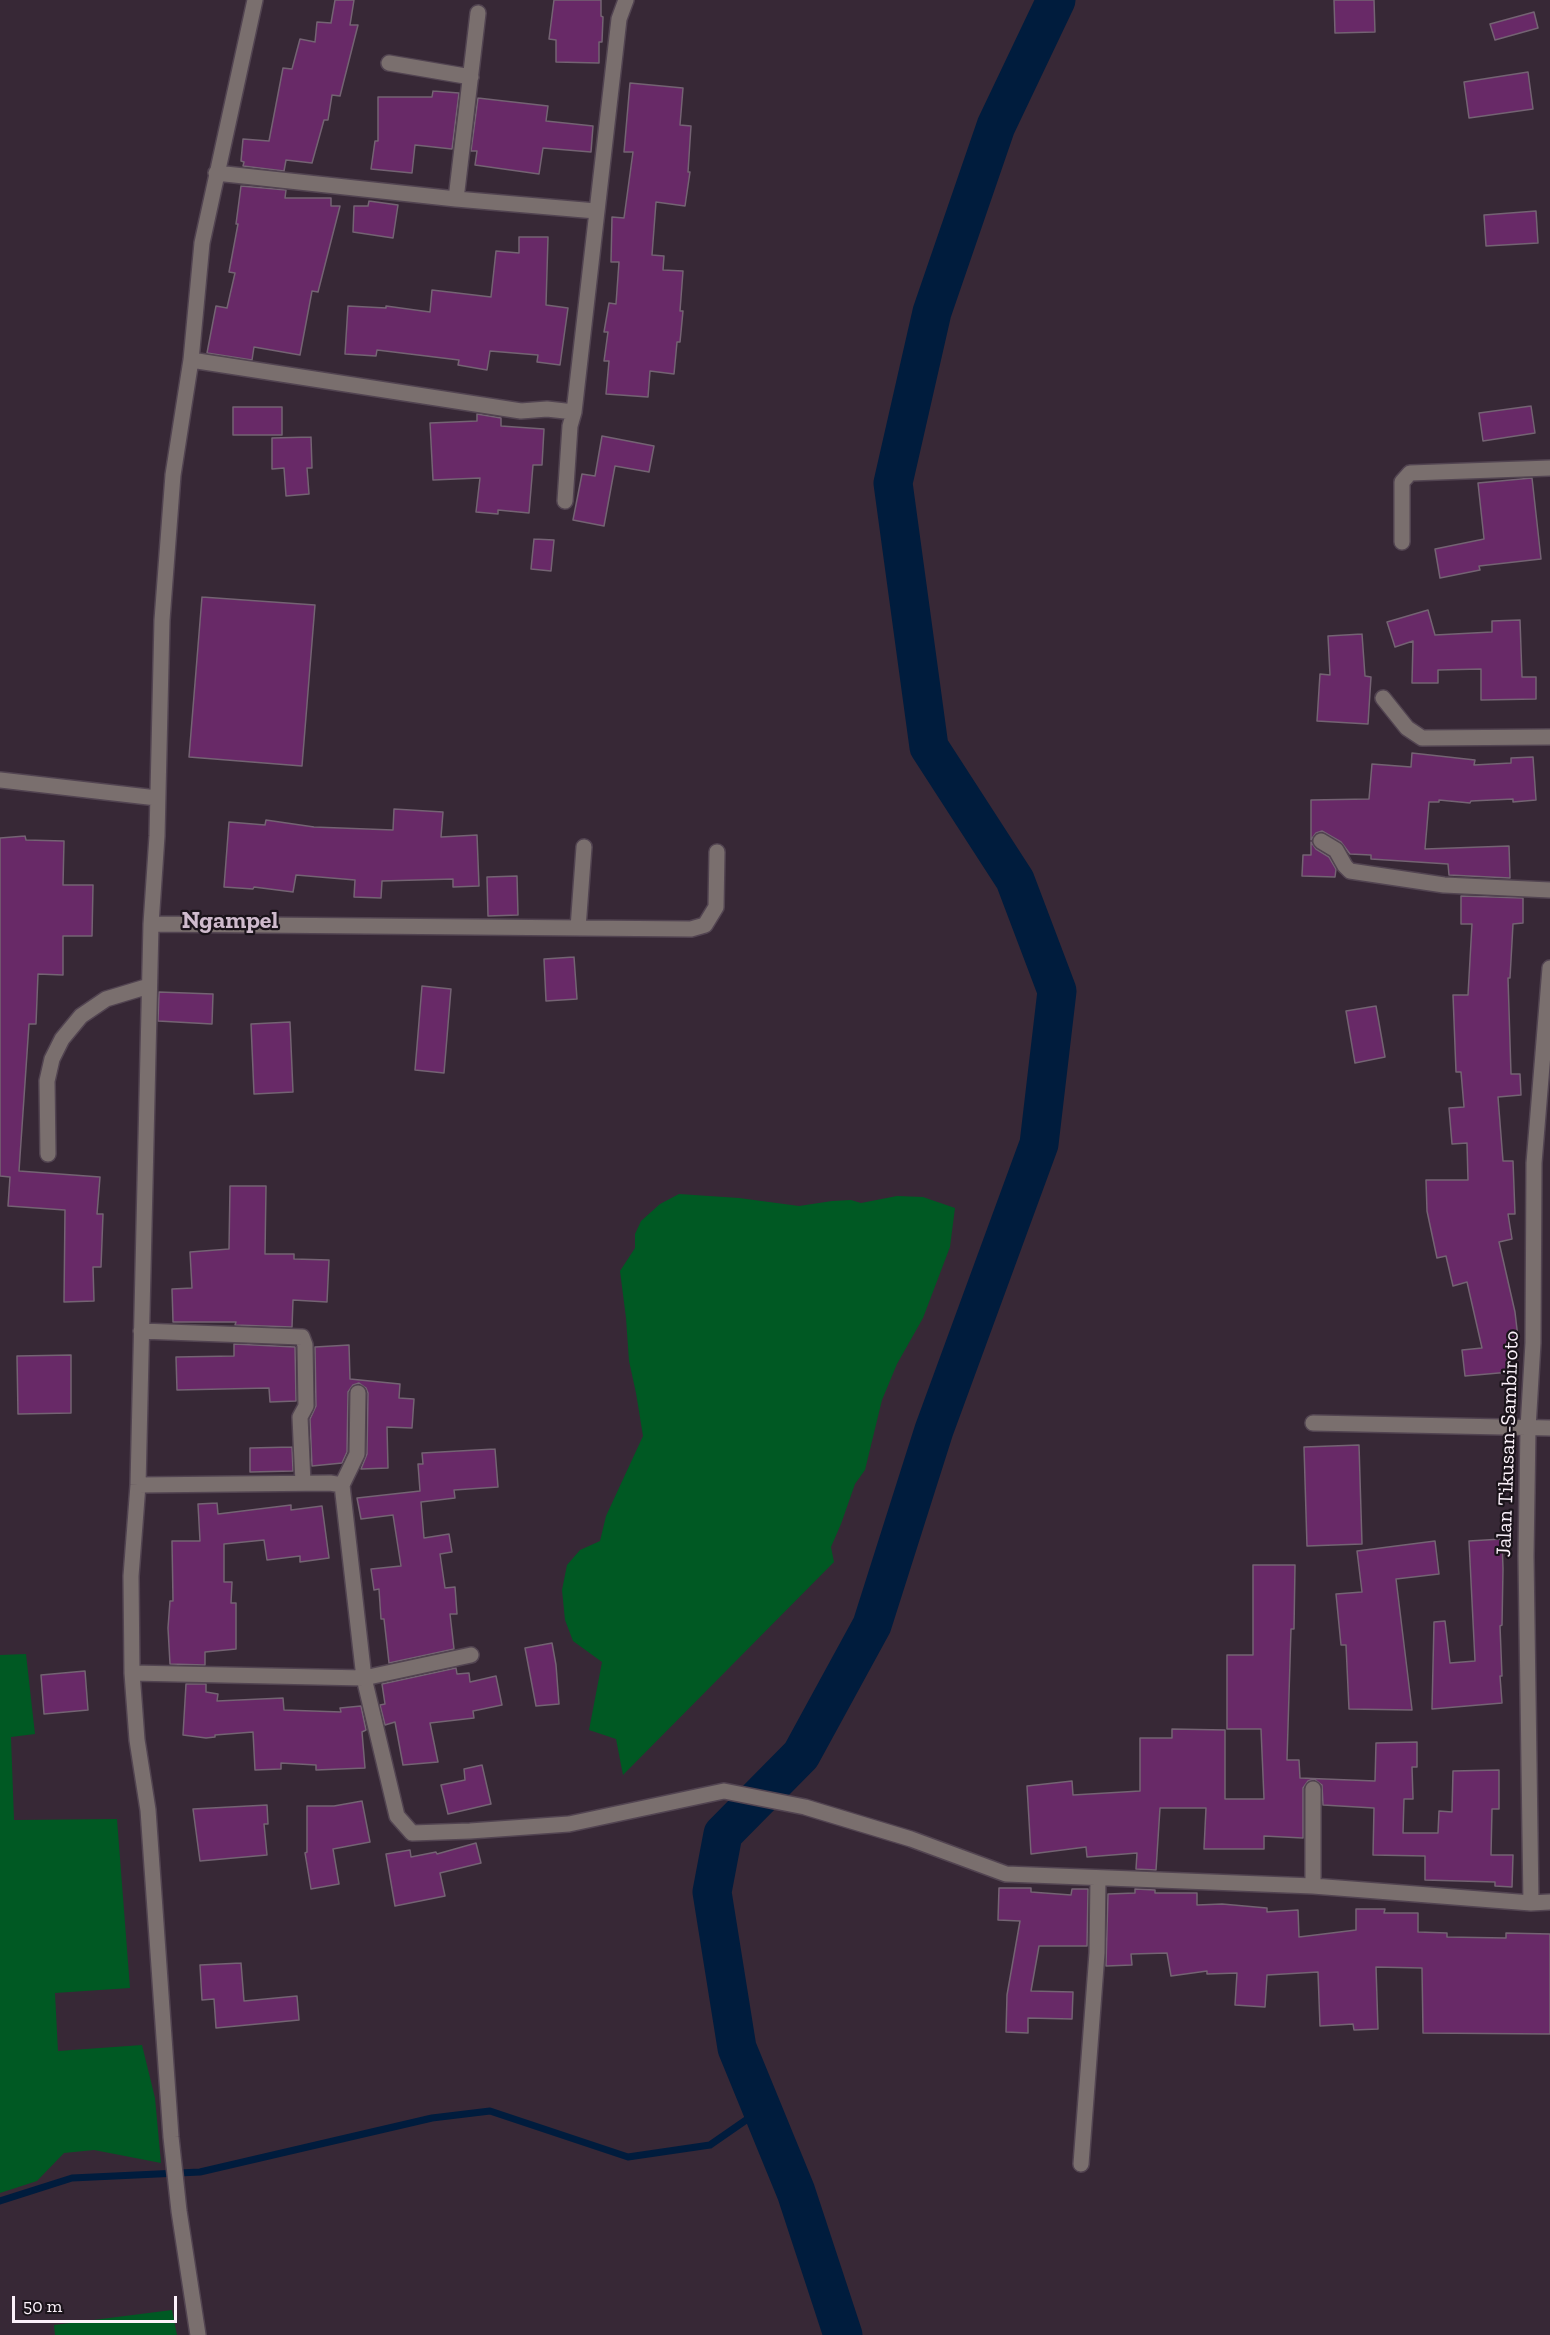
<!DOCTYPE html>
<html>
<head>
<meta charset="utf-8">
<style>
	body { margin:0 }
	#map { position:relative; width:1550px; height:2335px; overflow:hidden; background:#372836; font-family:"Zilla Slab",serif }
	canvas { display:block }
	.scale { position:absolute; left:12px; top:2296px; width:165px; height:27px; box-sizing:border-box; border:3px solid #fbf1fa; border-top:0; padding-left:8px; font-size:18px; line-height:21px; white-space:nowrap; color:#fbf1fa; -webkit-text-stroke:4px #1a131a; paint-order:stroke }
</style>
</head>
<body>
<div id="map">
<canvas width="1550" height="2335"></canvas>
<div class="scale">50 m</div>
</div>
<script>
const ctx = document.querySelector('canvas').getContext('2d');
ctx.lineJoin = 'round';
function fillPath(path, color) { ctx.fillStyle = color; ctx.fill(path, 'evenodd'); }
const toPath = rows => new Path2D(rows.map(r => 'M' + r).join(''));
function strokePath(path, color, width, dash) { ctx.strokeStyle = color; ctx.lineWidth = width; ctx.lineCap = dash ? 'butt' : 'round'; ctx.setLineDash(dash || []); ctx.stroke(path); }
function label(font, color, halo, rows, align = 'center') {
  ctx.font = font + ' "Zilla Slab",serif'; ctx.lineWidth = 4.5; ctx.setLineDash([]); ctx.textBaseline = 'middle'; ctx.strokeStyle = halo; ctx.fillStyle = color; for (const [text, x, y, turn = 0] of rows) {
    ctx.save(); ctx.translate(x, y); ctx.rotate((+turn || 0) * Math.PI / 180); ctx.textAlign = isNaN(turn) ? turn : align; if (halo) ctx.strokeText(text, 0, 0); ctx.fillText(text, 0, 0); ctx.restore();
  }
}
fillPath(toPath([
	[679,1194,739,1198,799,1206,832,1201,851,1200,861,1203,897,1196,923,1197,955,1208,950,1247,923,1318,897,1364,882,1400,865,1470,855,1484,841,1524,831,1547,834,1562,623,1775,616,1739,589,1730,602,1662,573,1641,565,1620,562,1590,567,1565,580,1550,600,1541,606,1516,643,1436,636,1393,629,1361,626,1318,620,1271,635,1248,635,1234,641,1221,660,1204],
	[26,1654,35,1734,11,1737,14,1820,117,1819,130,1988,55,1993,58,2051,142,2045,155,2098,161,2163,94,2150,64,2153,37,2181,0,2193,0,1655],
	[172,2310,177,2335,55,2335,54,2325]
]), '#005923');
strokePath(toPath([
	[0,2201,72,2178,200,2172,432,2118,490,2111,628,2157,710,2145,762,2109]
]), '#001c3d', 7);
strokePath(toPath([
	[843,2335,796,2192,737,2048,712,1892,723,1834,801,1755,872,1625,934,1430,1039,1144,1057,991,1015,880,929,747,893,483,932,312,996,126,1056,0]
]), '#001c3d', 39);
const building = toPath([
	[335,0,354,0,350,25,358,25,340,96,332,95,328,120,324,120,312,163,286,160,284,171,243,166,244,162,241,161,243,139,269,141,283,68,292,69,300,39,315,42,317,22,331,23,335,0],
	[554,0,601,0,601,16,603,17,602,42,599,42,599,63,556,62,556,40,549,39,554,0],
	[1334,0,1374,0,1375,32,1335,33,1334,0],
	[1534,12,1538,28,1495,40,1490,24,1534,12],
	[1528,72,1533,109,1469,118,1464,82,1528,72],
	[630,83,683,88,680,125,691,126,688,172,690,172,685,206,656,202,652,255,664,256,663,270,683,271,680,311,683,311,680,342,677,342,674,374,650,371,648,397,606,394,609,361,604,361,608,332,604,332,609,303,616,304,619,262,611,262,612,217,624,218,633,152,624,152,630,83],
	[433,91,459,93,452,149,415,145,412,173,371,169,375,141,378,141,378,97,432,97,433,91],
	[478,98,548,106,546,121,593,126,591,152,543,148,539,174,475,165,477,151,471,151,478,98],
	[241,186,286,190,285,198,331,198,331,206,340,206,318,292,312,291,300,355,254,347,252,360,207,353,216,306,227,308,235,273,229,272,238,224,236,224,241,186],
	[369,201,398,205,393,238,353,232,354,206,368,206,369,201],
	[1536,211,1538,243,1486,246,1484,215,1536,211],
	[519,237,548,237,546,305,568,308,560,365,537,362,538,355,490,351,487,370,458,365,459,360,377,350,376,356,345,354,348,306,386,308,386,306,430,312,432,290,491,297,496,251,519,253,519,237],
	[1531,406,1535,433,1483,441,1479,413,1531,406],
	[233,407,282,407,282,435,233,435,233,407],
	[477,414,501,418,501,426,544,429,542,465,533,465,529,513,498,510,498,514,476,512,480,478,433,480,430,423,477,421,477,414],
	[602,436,654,446,649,472,615,466,604,526,573,520,582,474,595,476,602,436],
	[311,437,312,468,307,468,309,494,286,496,284,468,272,469,272,438,311,437],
	[1532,478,1541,559,1479,566,1480,570,1440,578,1435,549,1484,539,1478,483,1532,478],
	[534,539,554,540,551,571,531,569,534,539],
	[202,597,315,605,302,766,189,757,202,597],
	[1428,610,1435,635,1492,632,1492,621,1520,620,1522,677,1536,677,1536,699,1481,700,1481,669,1438,670,1438,683,1412,683,1413,641,1395,647,1387,622,1428,610],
	[1362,634,1365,676,1371,677,1368,724,1317,721,1320,674,1330,675,1328,636,1362,634],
	[1412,753,1475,760,1474,765,1511,763,1511,758,1533,757,1536,800,1513,802,1513,799,1471,801,1470,803,1439,800,1439,802,1429,802,1425,849,1509,846,1510,878,1449,875,1448,864,1371,859,1371,855,1350,854,1341,842,1322,831,1316,833,1311,840,1311,800,1369,799,1372,764,1411,767,1412,753],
	[394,809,443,812,441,837,477,835,479,886,453,887,453,879,382,881,381,898,354,897,355,880,296,875,293,892,254,887,253,889,224,887,229,822,265,825,266,820,314,827,393,830,394,809],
	[25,836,26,840,64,841,63,885,93,885,92,936,63,936,63,975,38,974,36,1024,29,1024,19,1171,100,1177,97,1214,103,1214,101,1267,93,1267,94,1301,64,1302,65,1210,8,1206,10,1177,0,1176,0,838,25,836],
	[1311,842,1316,849,1329,857,1336,869,1335,877,1302,876,1303,855,1311,855,1311,842],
	[517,876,518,915,488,916,487,877,517,876],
	[1461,896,1523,898,1523,923,1513,924,1510,978,1508,978,1511,1074,1520,1074,1521,1095,1498,1097,1503,1161,1513,1161,1515,1214,1508,1214,1512,1239,1499,1242,1515,1312,1518,1338,1508,1340,1510,1372,1465,1376,1462,1350,1482,1348,1467,1282,1453,1286,1446,1256,1437,1258,1427,1211,1426,1180,1468,1180,1467,1143,1452,1144,1449,1108,1464,1107,1461,1072,1456,1072,1453,995,1468,995,1472,924,1461,924,1461,896],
	[574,957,577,999,546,1001,544,959,574,957],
	[422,986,451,989,444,1073,415,1070,422,986],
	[159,992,213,994,212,1024,158,1021,159,992],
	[1376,1006,1385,1057,1355,1063,1346,1011,1376,1006],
	[290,1022,293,1092,254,1094,251,1024,290,1022],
	[230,1186,266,1186,265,1254,294,1254,294,1259,329,1260,327,1302,293,1300,292,1327,235,1325,236,1322,173,1322,172,1289,192,1288,190,1252,229,1249,230,1186],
	[234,1344,295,1347,296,1401,270,1402,269,1388,177,1390,176,1357,234,1356,234,1344],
	[349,1345,350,1379,400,1384,399,1398,414,1399,412,1428,387,1427,388,1468,361,1469,367,1454,368,1393,366,1388,359,1383,353,1385,348,1392,347,1452,342,1463,312,1466,310,1419,316,1406,315,1347,349,1345],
	[71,1355,71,1413,18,1414,17,1356,71,1355],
	[1359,1445,1362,1544,1307,1546,1304,1447,1359,1445],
	[292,1447,293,1471,250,1472,250,1448,292,1447],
	[495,1449,498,1487,454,1490,455,1498,421,1502,424,1538,449,1534,452,1552,440,1554,445,1588,455,1587,457,1614,450,1614,454,1649,389,1663,384,1619,381,1619,379,1589,374,1590,371,1569,401,1566,393,1515,361,1519,357,1498,420,1491,418,1464,423,1464,422,1453,495,1449],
	[217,1503,218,1514,291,1505,291,1510,322,1506,329,1558,300,1562,300,1556,267,1560,264,1540,224,1544,224,1582,232,1582,231,1603,236,1603,236,1649,205,1652,205,1665,170,1664,168,1628,170,1601,173,1601,172,1541,200,1541,198,1504,217,1503],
	[1502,1539,1503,1569,1502,1625,1500,1626,1502,1676,1500,1676,1502,1703,1432,1709,1434,1622,1445,1621,1450,1663,1475,1661,1469,1541,1502,1539],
	[1435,1541,1439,1574,1396,1579,1412,1710,1349,1709,1346,1645,1341,1645,1336,1594,1362,1592,1357,1551,1435,1541],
	[1253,1565,1295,1565,1294,1629,1291,1629,1287,1760,1299,1760,1300,1778,1375,1781,1376,1743,1417,1742,1417,1767,1412,1767,1413,1799,1404,1799,1403,1833,1438,1833,1439,1811,1452,1812,1453,1771,1499,1770,1499,1809,1492,1809,1491,1855,1513,1855,1512,1887,1495,1886,1495,1882,1425,1880,1425,1856,1373,1855,1374,1808,1323,1805,1322,1785,1314,1779,1308,1781,1303,1788,1303,1838,1264,1836,1264,1849,1204,1849,1206,1808,1160,1808,1156,1870,1136,1869,1137,1853,1087,1857,1086,1847,1031,1854,1027,1786,1072,1781,1073,1795,1140,1791,1140,1738,1172,1738,1172,1729,1225,1730,1225,1799,1264,1799,1261,1729,1227,1729,1227,1655,1253,1655,1253,1565],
	[552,1643,556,1665,559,1704,536,1706,525,1648,552,1643],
	[456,1668,457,1674,469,1673,470,1682,496,1676,502,1705,473,1711,474,1718,430,1723,438,1762,403,1765,395,1722,385,1725,380,1705,385,1704,382,1684,456,1668],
	[85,1671,88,1710,44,1714,41,1675,85,1671],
	[186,1684,206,1684,206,1692,218,1694,217,1701,283,1698,284,1710,341,1712,340,1708,361,1706,366,1730,362,1732,365,1768,316,1770,316,1765,281,1763,281,1769,255,1770,253,1732,215,1735,215,1737,206,1738,183,1735,186,1684],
	[482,1765,491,1804,448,1814,441,1785,465,1780,464,1769,482,1765],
	[362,1801,370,1842,333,1849,339,1884,311,1889,305,1853,307,1852,307,1806,334,1806,362,1801],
	[267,1805,268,1824,264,1824,267,1855,200,1861,193,1809,267,1805],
	[476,1843,481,1863,440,1873,445,1896,395,1906,386,1854,410,1850,411,1857,436,1852,437,1854,476,1843],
	[999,1888,1031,1888,1031,1892,1071,1895,1072,1889,1088,1889,1087,1946,1039,1946,1031,1991,1073,1992,1072,2019,1028,2018,1028,2033,1006,2032,1007,1995,1020,1921,998,1920,999,1888],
	[1135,1889,1155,1890,1155,1893,1197,1893,1197,1905,1222,1904,1267,1908,1267,1912,1298,1910,1299,1937,1356,1930,1356,1909,1385,1909,1384,1913,1418,1913,1418,1932,1447,1933,1447,1937,1506,1938,1506,1933,1550,1934,1550,2034,1423,2033,1422,1968,1376,1967,1378,2029,1354,2030,1353,2024,1320,2026,1318,1972,1267,1975,1265,2007,1235,2005,1237,1973,1207,1974,1207,1971,1171,1976,1167,1953,1131,1954,1132,1965,1106,1966,1108,1894,1135,1893,1135,1889],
	[241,1963,244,2001,297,1996,299,2020,216,2028,214,1999,202,2000,200,1965,241,1963]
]);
fillPath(building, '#682967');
strokePath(building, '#746373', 1.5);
const minor = toPath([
	[389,63,471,77],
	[216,173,456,199,596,211],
	[456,199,478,13],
	[191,360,521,411,547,409,574,412,619,19,626,0],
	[565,501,570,426,574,412],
	[1402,542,1402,482,1410,473,1550,468],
	[1383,698,1407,728,1422,738,1550,737],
	[0,780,157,798],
	[1321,841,1336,850,1345,866,1350,871,1444,885,1550,890],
	[151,924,691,929,705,925,716,907,717,852],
	[578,928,584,847],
	[1550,968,1534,1163,1533,1343,1528,1428,1526,1556,1531,1903,1550,1902],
	[48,1154,47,1081,52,1059,62,1039,81,1016,106,999,149,986],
	[141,1331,302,1337,305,1345,306,1406,300,1417,303,1483],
	[1313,1423,1550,1428],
	[138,1485,330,1483,342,1485,364,1678,397,1816,412,1833,470,1831,569,1824,724,1791,805,1807,911,1839,1006,1874,1313,1886,1531,1903],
	[342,1485,357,1454,358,1393],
	[132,1673,364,1678,471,1655],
	[1313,1886,1313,1789],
	[1081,2164,1097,1953,1098,1878],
	[198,2335,179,2211,171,2137,148,1810,137,1740,132,1673,131,1576,138,1485,151,924,157,836,162,620,173,475,191,360,202,243,255,0]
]);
strokePath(minor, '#524451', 18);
strokePath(minor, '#7a6f6e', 15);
label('21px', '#fbf1fa', '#1a131a', [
	["Jalan Tikusan-Sambiroto",1508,1444,-88]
]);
label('bold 24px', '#cfbbcd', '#1a131a', [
	["Ngampel",230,921]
]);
</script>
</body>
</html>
